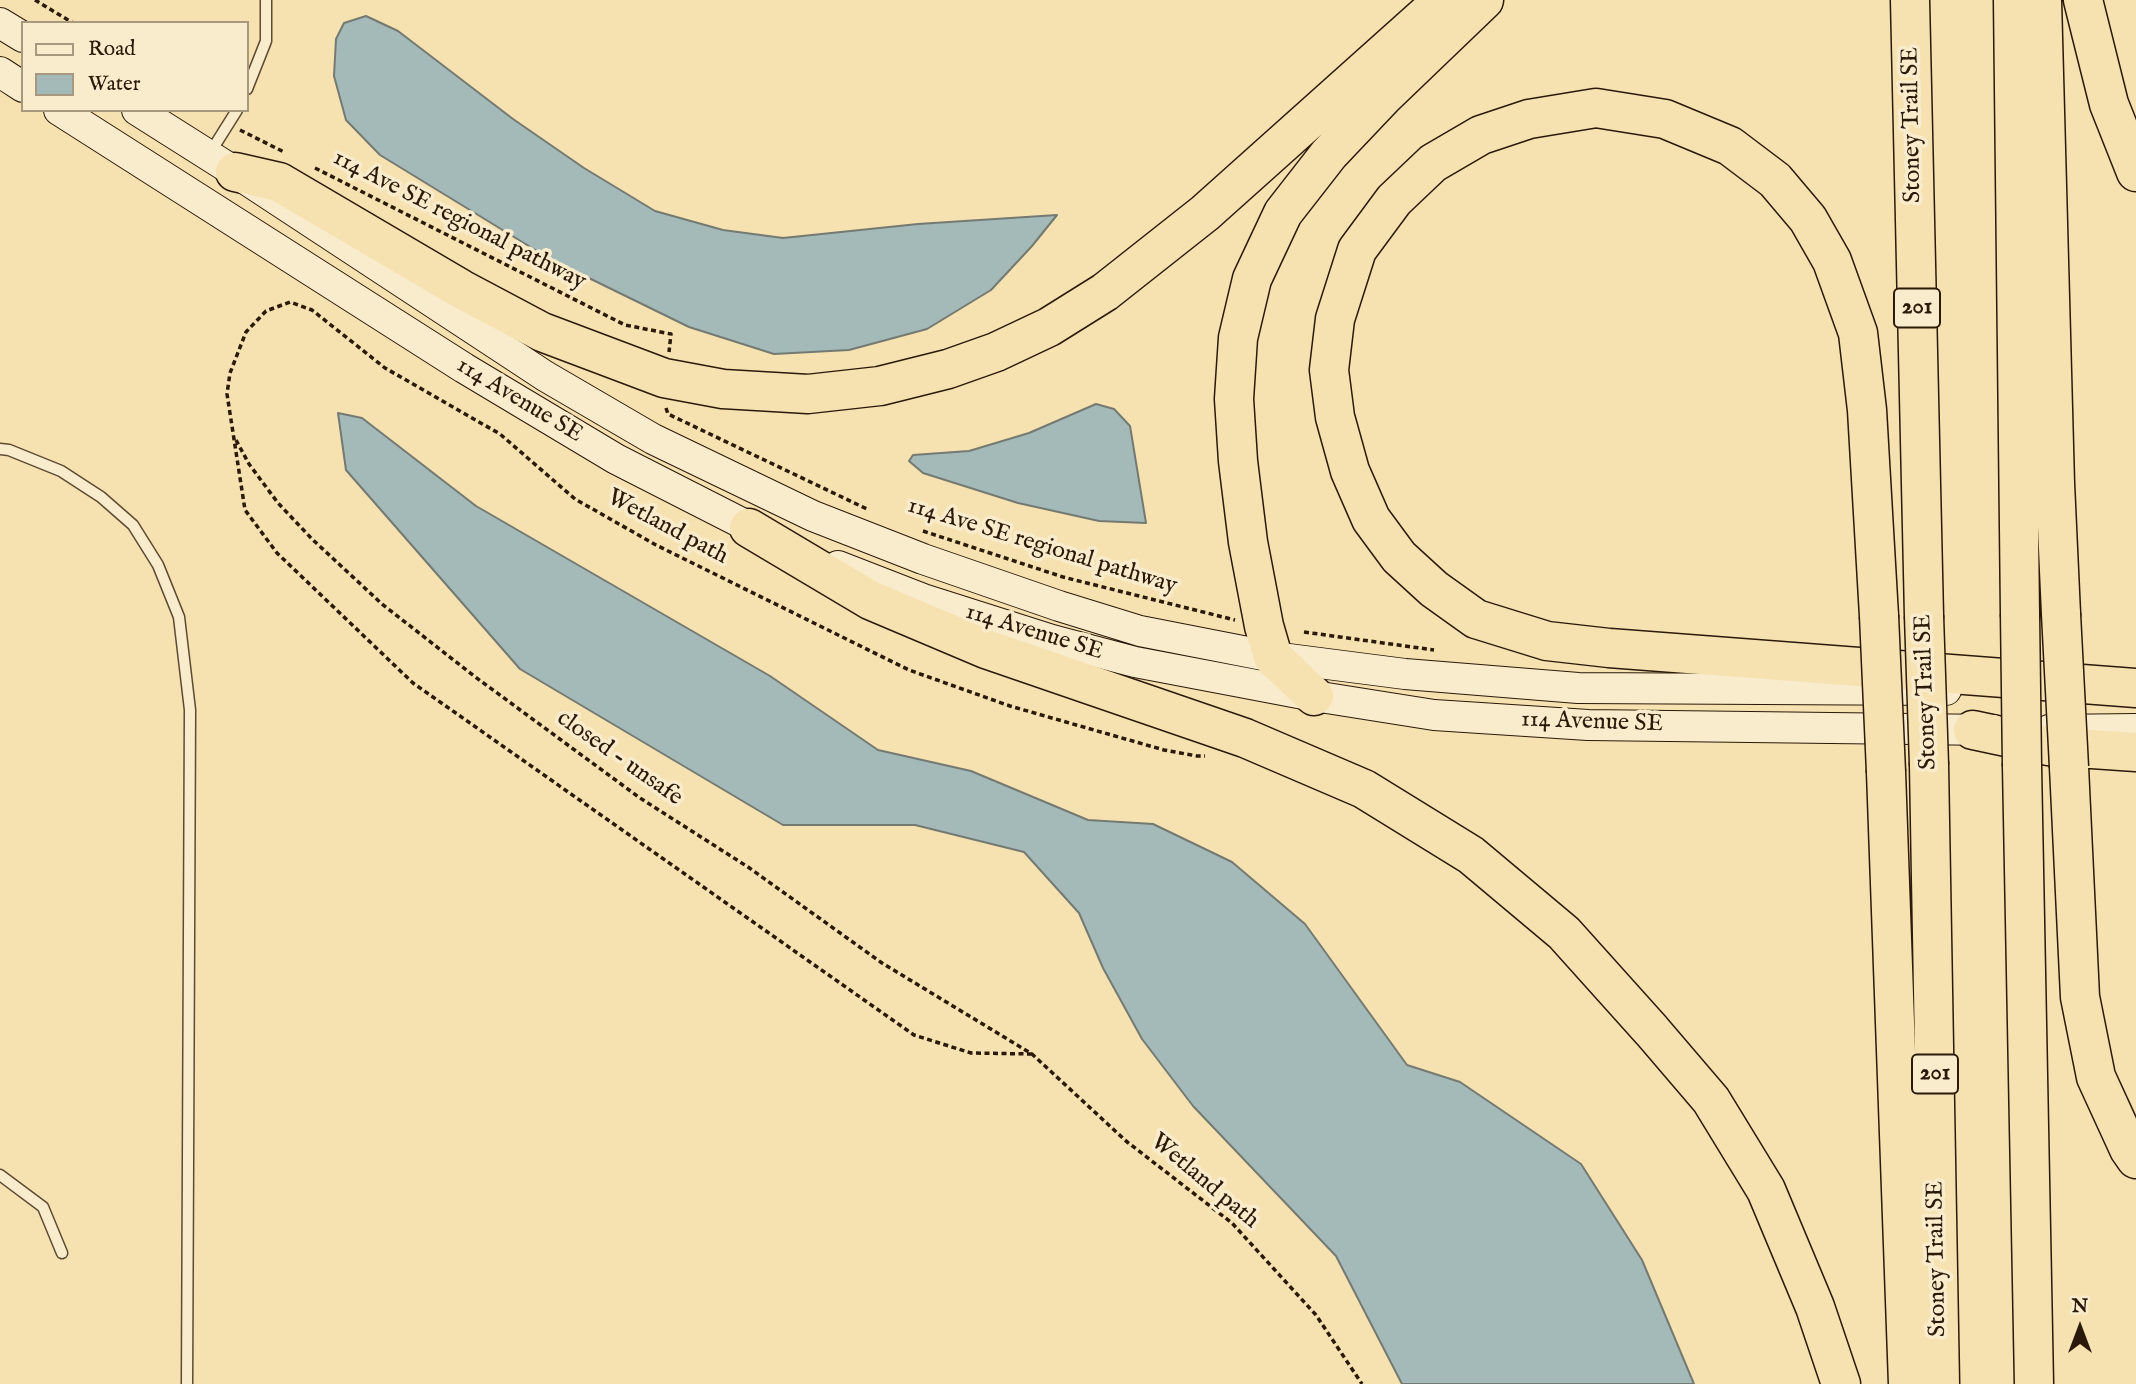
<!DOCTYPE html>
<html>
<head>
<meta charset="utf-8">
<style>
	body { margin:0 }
	#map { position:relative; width:2136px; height:1384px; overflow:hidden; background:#f6e1b0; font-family:"IM FELL English",serif }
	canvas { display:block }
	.legend { position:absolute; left:21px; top:21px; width:228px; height:91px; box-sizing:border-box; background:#f9eccc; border:2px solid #a7987e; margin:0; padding:9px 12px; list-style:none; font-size:21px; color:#2b1909 }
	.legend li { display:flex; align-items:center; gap:14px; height:35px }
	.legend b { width:35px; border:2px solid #a7987e }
	.north { position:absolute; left:2045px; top:1293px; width:70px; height:70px; -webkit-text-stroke:5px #f9eccc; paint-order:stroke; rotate:0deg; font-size:19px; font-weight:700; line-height:28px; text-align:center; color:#2b1909 }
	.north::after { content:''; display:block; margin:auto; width:24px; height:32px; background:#2b1909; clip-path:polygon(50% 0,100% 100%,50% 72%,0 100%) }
</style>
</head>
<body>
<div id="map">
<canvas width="2136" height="1384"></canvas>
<ul class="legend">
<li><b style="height:9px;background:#f9eccc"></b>Road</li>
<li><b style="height:19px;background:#a4bab8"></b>Water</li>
</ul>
<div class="north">N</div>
</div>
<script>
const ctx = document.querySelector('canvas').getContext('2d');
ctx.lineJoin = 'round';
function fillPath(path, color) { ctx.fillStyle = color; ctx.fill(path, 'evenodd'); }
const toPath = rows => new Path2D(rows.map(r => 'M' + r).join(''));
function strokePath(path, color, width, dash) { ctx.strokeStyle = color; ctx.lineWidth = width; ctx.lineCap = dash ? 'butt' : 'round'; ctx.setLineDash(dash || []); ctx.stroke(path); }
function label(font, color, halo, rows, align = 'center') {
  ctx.font = font + ' "IM FELL English",serif'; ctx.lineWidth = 7; ctx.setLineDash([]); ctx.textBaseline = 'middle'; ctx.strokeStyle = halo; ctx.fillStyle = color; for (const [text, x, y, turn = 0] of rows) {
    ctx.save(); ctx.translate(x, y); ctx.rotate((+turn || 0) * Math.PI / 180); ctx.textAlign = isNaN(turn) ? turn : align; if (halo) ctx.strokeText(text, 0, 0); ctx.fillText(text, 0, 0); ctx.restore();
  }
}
const water = toPath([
	[366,16,398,31,513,119,584,168,655,211,723,230,783,238,918,224,1057,215,1032,246,991,290,927,329,849,350,774,354,689,327,550,259,380,155,346,120,334,76,336,39,344,23,366,16],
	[1096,404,1114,409,1130,426,1146,523,1099,521,1018,503,923,473,909,461,913,455,969,451,1029,433,1096,404],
	[338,413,362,418,476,506,770,676,878,750,971,771,1088,820,1153,824,1232,862,1305,924,1407,1065,1460,1082,1581,1164,1642,1260,1694,1384,1402,1384,1336,1256,1193,1106,1142,1039,1103,968,1079,913,1024,852,915,825,783,825,520,669,346,470,338,413]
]);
fillPath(water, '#a4bab8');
strokePath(water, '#747a72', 2);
const lane = toPath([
	[247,89,266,41,266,0],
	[210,153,237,110],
	[0,449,9,450,61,471,101,497,133,525,158,565,179,617,190,710,187,1384],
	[0,1175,43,1207,62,1253]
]);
const secondary = toPath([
	[0,23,23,37],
	[0,72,23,87],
	[59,110,464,368,616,459,769,537],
	[137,110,235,172,545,376,653,439,813,516,923,559,1059,606,1140,631,1273,657,1405,674,1578,688,1946,690],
	[838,566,923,599,1052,640,1135,662,1314,696,1434,715,1588,725,1993,730],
	[2049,730,2136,729]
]);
const highway = toPath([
	[1910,0,1924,616],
	[2013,0,2020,614],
	[2042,0,2055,483,2061,614],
	[2083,0,2109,104,2136,172],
	[235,172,279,182,461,289,542,332,664,378,723,389,808,394,880,386,948,369,996,352,1049,327,1105,292,1205,213,1443,0],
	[749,528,870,600,986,649,1245,738,1364,789,1471,855,1564,933,1652,1031,1711,1100,1766,1190,1815,1307,1841,1384],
	[1879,616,1867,410,1858,333,1832,261,1808,219,1775,180,1730,146,1665,119,1596,108,1529,119,1481,135,1433,163,1394,200,1357,250,1335,319,1329,370,1335,417,1350,471,1371,519,1399,557,1434,589,1476,619,1547,641,1609,648,2136,688],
	[1314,696,1273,657,1264,626,1248,542,1238,461,1234,399,1238,338,1252,279,1283,213,1329,154,1385,95,1484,0],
	[1973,730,2048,746,2136,752],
	[1929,765,1940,1384],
	[2022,766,2034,1384],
	[2069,767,2080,997,2096,1077,2129,1149,2136,1159],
	[1886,772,1908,1384]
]);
strokePath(lane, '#5e4b33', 13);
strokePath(secondary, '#2b1909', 32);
strokePath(highway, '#2b1909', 41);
strokePath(toPath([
	[35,0,73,23],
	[240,130,284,152],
	[315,168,625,325,671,334,669,352],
	[666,408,668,414,867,509],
	[236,440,249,464,278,503,312,539,382,604,474,676,640,798,748,867,882,963,1032,1054,1126,1141,1232,1223,1316,1315,1362,1384],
	[923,531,1063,577,1235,620],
	[1304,632,1434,650],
	[1032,1054,971,1053,914,1035,413,683,277,553,245,510,227,394,230,373,246,332,266,311,290,302,312,310,385,368,500,434,575,499,656,545,909,670,1010,706,1164,750,1197,756,1205,756]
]), '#2b1909', 3.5, [5, 3.5]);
strokePath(lane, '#f9eccc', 10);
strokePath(secondary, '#f9eccc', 30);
strokePath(highway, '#f6e1b0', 38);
const highwayBridge = toPath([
	[2020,614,2022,766],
	[2061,614,2069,767],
	[1879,616,1886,772],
	[1924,616,1929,765]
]);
strokePath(highwayBridge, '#2b1909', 41, []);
strokePath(highwayBridge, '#f6e1b0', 38);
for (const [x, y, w] of [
	[1917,308,46],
	[1935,1074,46]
]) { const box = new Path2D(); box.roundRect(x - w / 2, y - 19.5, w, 39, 5); ctx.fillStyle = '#f9eccc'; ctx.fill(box); strokePath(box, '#2b1909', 2); }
label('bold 23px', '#2b1909', null, [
	["201",1917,308],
	["201",1935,1074]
]);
label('24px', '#2b1909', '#f9eccc', [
	["Stoney Trail SE",1913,125,-91],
	["114 Ave SE regional pathway",459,221,27],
	["114 Avenue SE",519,401,31],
	["Wetland path",667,528,28],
	["114 Ave SE regional pathway",1042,547,17],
	["114 Avenue SE",1034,633,17],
	["Stoney Trail SE",1927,692,-92],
	["114 Avenue SE",1592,723,2],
	["closed - unsafe",619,759,35],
	["Wetland path",1204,1182,40],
	["Stoney Trail SE",1938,1259,-91]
]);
</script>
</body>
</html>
